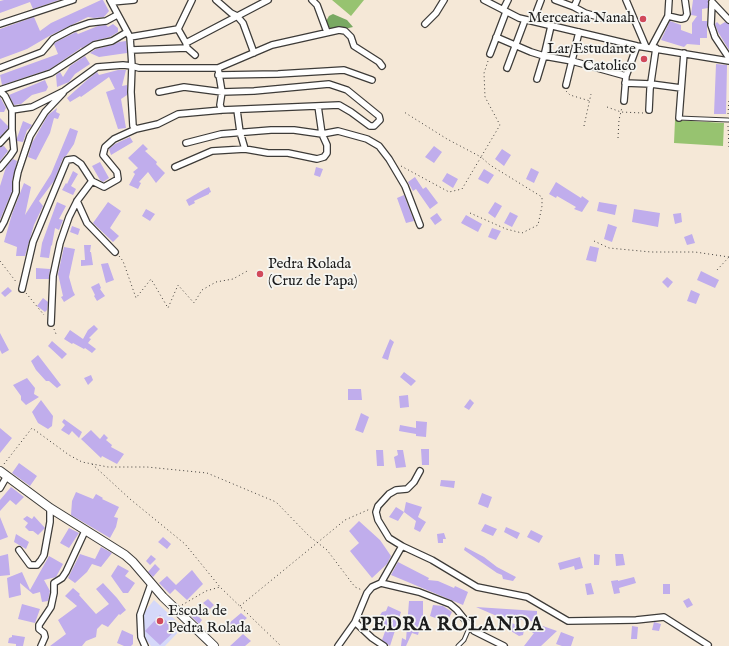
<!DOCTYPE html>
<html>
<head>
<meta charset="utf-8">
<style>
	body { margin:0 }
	canvas { display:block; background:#f5e8d7 }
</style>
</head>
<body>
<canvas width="729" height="646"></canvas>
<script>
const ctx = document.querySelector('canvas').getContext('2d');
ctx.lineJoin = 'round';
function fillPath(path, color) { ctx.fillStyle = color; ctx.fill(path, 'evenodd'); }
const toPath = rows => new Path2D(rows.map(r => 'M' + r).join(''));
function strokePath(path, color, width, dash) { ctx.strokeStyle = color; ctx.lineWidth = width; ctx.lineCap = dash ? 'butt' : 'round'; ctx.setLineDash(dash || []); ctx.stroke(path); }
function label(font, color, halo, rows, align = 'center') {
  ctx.font = font + ' "IM FELL English",serif'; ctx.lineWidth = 3.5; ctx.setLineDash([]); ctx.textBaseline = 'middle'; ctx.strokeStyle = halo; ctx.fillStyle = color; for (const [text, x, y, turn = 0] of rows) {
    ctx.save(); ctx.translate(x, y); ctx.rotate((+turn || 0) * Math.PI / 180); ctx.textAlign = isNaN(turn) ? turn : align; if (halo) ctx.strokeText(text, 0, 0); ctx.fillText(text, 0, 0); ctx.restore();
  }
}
fillPath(toPath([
	[154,600,183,627,165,646,151,646,144,637,142,615]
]), '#d5d8f9');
fillPath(toPath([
	[332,0,364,0,351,16],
	[675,120,724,123,723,146,674,143]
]), '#97c370');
fillPath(toPath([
	[333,14,347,20,353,27,340,30,330,28,325,23,329,16]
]), '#79a962');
fillPath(toPath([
	[4,0,59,0,33,9,30,2,0,13,0,1],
	[101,0,103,0,109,11,104,17,94,18,88,17,51,35,27,49,0,59,0,29,34,17,40,31,51,23],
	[693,0,708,0,708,8,702,9,702,21,707,21,707,38,700,38,700,45,687,44,684,47,661,40,670,21,681,25,681,30,692,34,692,23,697,16,691,15],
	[717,22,720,25,725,22,729,24,729,50,718,32,715,24],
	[113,24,118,28,118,32,110,37,93,41,82,48,80,47,81,48,50,69,2,85,0,75,58,54,54,44,56,42,76,32,78,34,98,26,106,25,108,27],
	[126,41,127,53,99,57,90,53,96,49,113,45,119,42],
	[85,56,90,64,75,74,69,82,57,87,56,75,60,72,63,77,70,66],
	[716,64,727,65,726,114,714,114],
	[118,70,126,70,122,86,127,85,127,95,121,99,126,128,118,129,106,92,115,89,109,77,81,97,80,96,70,102,67,98,87,80,97,72,99,75],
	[45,80,48,87,46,91,32,95,21,104,14,105,9,95],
	[0,97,6,108,4,112,0,112],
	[57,108,56,112,60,114,58,119,54,118,50,133,36,160,28,157,32,143,48,115],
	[0,118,8,126,8,128,0,137],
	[23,121,32,125,29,129,27,130,23,142,17,141,17,138],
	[70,128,78,131,74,144,66,156,63,158,54,181,39,201,43,206,34,225,25,256,16,256,17,247,4,242,12,214,24,183,31,187,25,215,51,174],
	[130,137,133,142,111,155,109,149,115,144],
	[143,144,148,149,145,151,157,162,156,164,165,173,156,183,148,172,139,182,141,183,138,189,129,185,135,174,133,172,138,168,128,158],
	[4,146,8,151,0,161,0,147],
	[434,146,442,152,434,163,425,157],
	[502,149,511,155,504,166,495,159],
	[13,159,17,161,12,181,12,191,0,220,0,186,6,167],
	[100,162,109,178,103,182,100,180,92,166],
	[316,167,323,169,320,177,314,175],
	[531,168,539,172,534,183,526,179],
	[484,169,494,175,488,184,478,179],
	[73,171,78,174,71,186,76,189,73,195,62,190,66,183,67,184],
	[447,173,458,179,453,188,442,181],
	[415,177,423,189,426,187,438,203,430,209,416,189,413,191,408,182],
	[556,182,581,198,582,196,589,201,582,212,574,209,576,207,557,196,556,198,549,194],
	[209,187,211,192,209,193,209,194,194,201,195,203,189,206,186,200,203,190],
	[404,195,414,221,406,223,397,198],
	[57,202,66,206,59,219,63,220,59,230,55,228,52,245,51,246,49,258,40,257,42,243],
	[108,202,121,211,110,228,119,236,113,242,93,223],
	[495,202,502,206,495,218,488,213],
	[599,202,617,205,615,215,597,211],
	[146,209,155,214,150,221,142,216],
	[634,209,660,213,658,227,632,222],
	[510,212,518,216,512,227,504,223],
	[437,213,442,220,435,225,430,218],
	[681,213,682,222,675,224,673,214],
	[466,215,482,224,478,232,461,223],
	[608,224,617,227,612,242,604,239],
	[72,226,80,229,78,235,70,232],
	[492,228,501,231,496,240,488,237],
	[692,234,695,243,687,245,684,237],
	[84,245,91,245,90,252,91,252,93,265,81,266,81,260,85,260],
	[590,246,599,248,596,262,586,260],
	[64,247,75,249,69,277,73,291,75,295,64,302,61,297,63,296,58,274],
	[108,263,114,280,106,283,101,264],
	[36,268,50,269,49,279,36,279],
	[701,271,719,280,715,288,697,280],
	[667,277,673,282,668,288,662,282],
	[99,283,101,288,100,289,105,296,97,301,94,296,95,295,91,287],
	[8,287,12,291,5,297,1,293],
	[691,290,700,294,696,304,687,301],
	[43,298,48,302,47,310,45,312,37,306],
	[94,325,98,329,89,338,91,339,88,343,96,349,92,353,85,348,84,349,73,343,72,344,64,339,70,330,83,339,88,330],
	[0,333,9,350,2,354,0,350],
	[390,339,394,342,391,349,388,360,382,358],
	[52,341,67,354,62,359,48,346],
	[38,355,61,385,57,388,49,381,46,381,36,370,31,361],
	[404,372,416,381,411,386,400,377],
	[91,375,93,380,88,385,84,378],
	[27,378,35,388,34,394,39,397,26,405,21,400,21,396,13,385],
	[348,389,361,389,362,400,348,400],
	[408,395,409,407,400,408,399,396],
	[470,399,474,403,469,410,464,407],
	[41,400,53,416,52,426,48,429,38,423,32,412],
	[361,413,369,417,363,433,355,430],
	[64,419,82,432,79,438,72,431,69,435,61,430,65,425,62,422],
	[416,421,427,422,426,437,416,436,416,434,399,431,400,425,416,428],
	[0,428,12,438,0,453],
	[91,430,100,439,104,434,108,438,106,440,112,445,111,447,124,454,117,464,102,456,101,458,81,439],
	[421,449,429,449,429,465,422,465],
	[376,450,383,450,384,466,377,466],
	[397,450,403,450,406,467,396,468,394,457,398,455],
	[19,463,37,476,30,486,12,473],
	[441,480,455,481,454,488,440,486],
	[11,487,24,497,16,505,10,500,0,511,0,500],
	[76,492,93,499,96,494,103,498,102,499,119,507,114,517,118,518,116,527,110,538,71,515,72,501],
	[482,493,492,497,488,508,478,504],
	[406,502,422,507,418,517,426,522,420,532,414,529,416,521,404,512],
	[396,507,404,512,398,521,389,517],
	[27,516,32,519,34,516,45,528,38,535,33,531,29,531,25,527,28,523,23,519],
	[0,517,8,537,0,540],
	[359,521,380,540,391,556,387,564,372,578,350,551,359,543,349,531],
	[485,524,497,529,493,536,481,531],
	[506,527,520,533,517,539,504,532],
	[69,528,79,533,69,548,60,543],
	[531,530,543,536,539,543,527,537],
	[444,533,446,539,443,539,443,543,438,543,437,534],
	[16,534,29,542,26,549,14,542],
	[163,537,171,544,167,549,158,542],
	[101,547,112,553,101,567,92,564,87,572,75,583,68,578,80,554,95,559],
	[465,547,484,557,497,567,516,577,513,581,503,579,502,575,497,573,464,550],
	[8,554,10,575,0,576,0,556],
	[594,554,600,555,599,565,594,565],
	[615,554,623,554,625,565,616,566],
	[151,555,156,559,150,565,146,561],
	[49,556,63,564,56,577,44,580,50,591,48,601,42,602,40,592,33,594,20,583,21,595,9,598,7,578,22,572,30,590],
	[580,557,583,568,575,570,574,566,560,570,558,563],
	[398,562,429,578,428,580,438,581,454,588,455,586,468,592,463,605,391,575],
	[155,564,160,569,153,577,148,572],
	[118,565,129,571,125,576,135,583,128,593,123,593,111,576],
	[192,570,203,584,187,600,175,589,170,594,159,583,167,576,176,585],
	[634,577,636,583,619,588,620,593,614,594,611,581,618,580,618,581],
	[103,583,117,598,126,610,120,615,119,614,108,627,102,624,97,629,96,637,86,641,82,646,50,646,66,634,58,620,77,606,65,596,73,588,80,594,79,595,96,614,109,604,96,589],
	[591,583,594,594,587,595,585,584],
	[663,584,670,584,670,594,663,594],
	[689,598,693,605,687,608,683,601],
	[208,599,214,605,210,609,203,603],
	[409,601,423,601,423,616,418,635,412,633,406,646,401,646,402,638,406,640],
	[22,604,40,609,35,623,18,619],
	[433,605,443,606,452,612,446,624,438,619,430,616],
	[388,606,401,612,390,646,382,640,387,626,376,622,382,612,386,611],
	[476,607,537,611,537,622,499,617],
	[194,612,202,620,199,624,190,615],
	[241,613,247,618,234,629,228,624],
	[160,615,176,630,160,645,145,631],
	[509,621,524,630,523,635,519,636,506,628],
	[654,622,661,624,659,631,652,630],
	[540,625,557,631,541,646,524,646,534,633,532,633],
	[632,626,638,627,637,639,631,639],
	[122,630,133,635,133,644,131,646,124,646,117,643],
	[561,632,574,637,571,646,562,646,556,644],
	[243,634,251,641,245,646,230,646],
	[12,635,25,637,23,646,16,646,16,644,8,643,9,638,12,637]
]), '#c0adec');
const service = toPath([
	[679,118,728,120],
	[458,646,464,640,470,626]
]);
const minor = toPath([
	[110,0,130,37,132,66,139,68,218,68],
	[192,0,178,29,186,43,187,48,195,55],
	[216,0,231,13,237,16,243,23,254,53],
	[312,0,317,5,327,32],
	[484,0,519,18,637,46,729,61],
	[555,0,574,7,585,13,602,18],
	[626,0,646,47],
	[112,2,134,0],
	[712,2,729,20],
	[712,3,711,25,715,37,729,58],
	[574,7,577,0],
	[503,10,508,0],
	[668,16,681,19,685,18,687,14,685,0],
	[533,21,541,0],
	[0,24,73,0],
	[425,24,436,13,444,0],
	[551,26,544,56,572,61,626,76],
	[130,37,178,29],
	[496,37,531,52,544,56,537,79],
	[186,43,268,0],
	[651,48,668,16,669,0],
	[131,50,187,48],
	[490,54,506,12],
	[0,68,42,52,53,39,72,29,89,23,106,21,117,15],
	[507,68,525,20],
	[218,75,278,74,344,70,372,80],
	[625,83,651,84,681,88],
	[566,85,579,32],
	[0,90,51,73,94,45,112,41,127,32],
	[0,91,5,96,12,110],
	[624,101,626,76,637,46],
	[222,110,220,105,222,92,218,68,272,45,339,30,345,31,351,37,354,46,379,62,382,66],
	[237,110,240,132,245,149],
	[649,110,650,89,656,48],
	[679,118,684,53],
	[136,129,158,124,178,114,222,110,339,105,351,112,370,126,374,126,380,120,379,116,347,90,329,84,254,91,222,92,184,87,159,92],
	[0,143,12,130,12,110,32,107,64,91,97,67,123,65,132,66,131,92,133,126,136,129,114,139,105,147,103,155,117,172,118,179,104,187,92,181],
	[186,143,221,134,271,130,294,130,322,134,338,131,367,139,379,146,389,159,405,186,420,225],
	[175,167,212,151,245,149,268,153,288,153,317,159,324,157,327,153,327,145,322,134,318,106],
	[0,168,10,156,14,150,12,130],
	[77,201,87,223,115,252],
	[0,229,4,222,16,192,16,182,18,172,30,136,45,112,63,93],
	[22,289,33,242,67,160,74,159,81,164,92,181,77,201,69,217,60,243,53,276,51,323],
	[0,488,7,476],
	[402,546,432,560,477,587,527,597,568,621,636,620,664,617,708,645],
	[19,550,30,565,37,565,41,560,44,555,50,522,50,508],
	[381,583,402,546,389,538,378,520,376,512,378,506,389,494,396,490,407,489,414,482,420,471],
	[355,622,372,638,384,646],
	[41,646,45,637,44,633,39,629,39,625,51,607,54,593,54,583,62,578,66,572,85,531],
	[145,646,141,637,140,615,151,584],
	[338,646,355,622,367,593,372,587,381,583,419,592,450,604,457,610,474,631,504,646]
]);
const secondary = toPath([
	[0,471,50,508,125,555,133,562,163,597,214,646]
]);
strokePath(service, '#3d3b38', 5);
strokePath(minor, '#3d3b38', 8);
strokePath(secondary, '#3d3b38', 10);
strokePath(toPath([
	[566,91,570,95,590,101],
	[607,107,621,112,643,113],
	[728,114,729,99],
	[584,126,591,94],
	[728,126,729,148],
	[618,138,619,120,622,107],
	[401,166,449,192,462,189,481,157,447,139,404,112],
	[470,213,506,229,522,233,538,225,542,206,542,197,490,165,481,157,500,125,485,97,484,73,488,61],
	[594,241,609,248,651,252,695,252,729,257],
	[119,256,123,261,136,298,151,279,168,308,178,285,194,303,202,290,216,282,233,279,249,270],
	[0,261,17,283],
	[717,270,729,257],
	[26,293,44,315],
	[54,329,56,334],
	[4,464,32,428,69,455,82,462,108,467,147,467,207,473,276,502,309,536,327,550,355,587,362,590],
	[92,464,130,499,185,544,220,587],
	[182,605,206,591,220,587,281,646],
	[240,606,345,520,370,509]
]), '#3d3b38', 1, [1, 3]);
strokePath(service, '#fff', 3);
strokePath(minor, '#fff', 5.5);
strokePath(secondary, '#fff', 8);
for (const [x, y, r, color] of [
	[643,19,4,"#d1495b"],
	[644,59,4,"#d1495b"],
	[260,274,4,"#d1495b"],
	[160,621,4,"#d1495b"]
]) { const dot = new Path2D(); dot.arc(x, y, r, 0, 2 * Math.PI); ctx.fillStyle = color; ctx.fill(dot); strokePath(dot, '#f6f6f2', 1.5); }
label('15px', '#1c1c1c', '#f6f6f2', [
	["Mercearia Nanah",635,19],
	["Lar Estudante",636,50],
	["Catolico",636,67],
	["Pedra Rolada",268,265,"left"],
	["(Cruz de Papa)",268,282,"left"],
	["Escola de",168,612,"left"],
	["Pedra Rolada",168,629,"left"]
], 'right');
ctx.letterSpacing = '1px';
label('bold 19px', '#1c1c1c', '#f6f6f2', [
	["PEDRA ROLANDA",452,626]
]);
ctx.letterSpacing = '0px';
</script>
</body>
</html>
